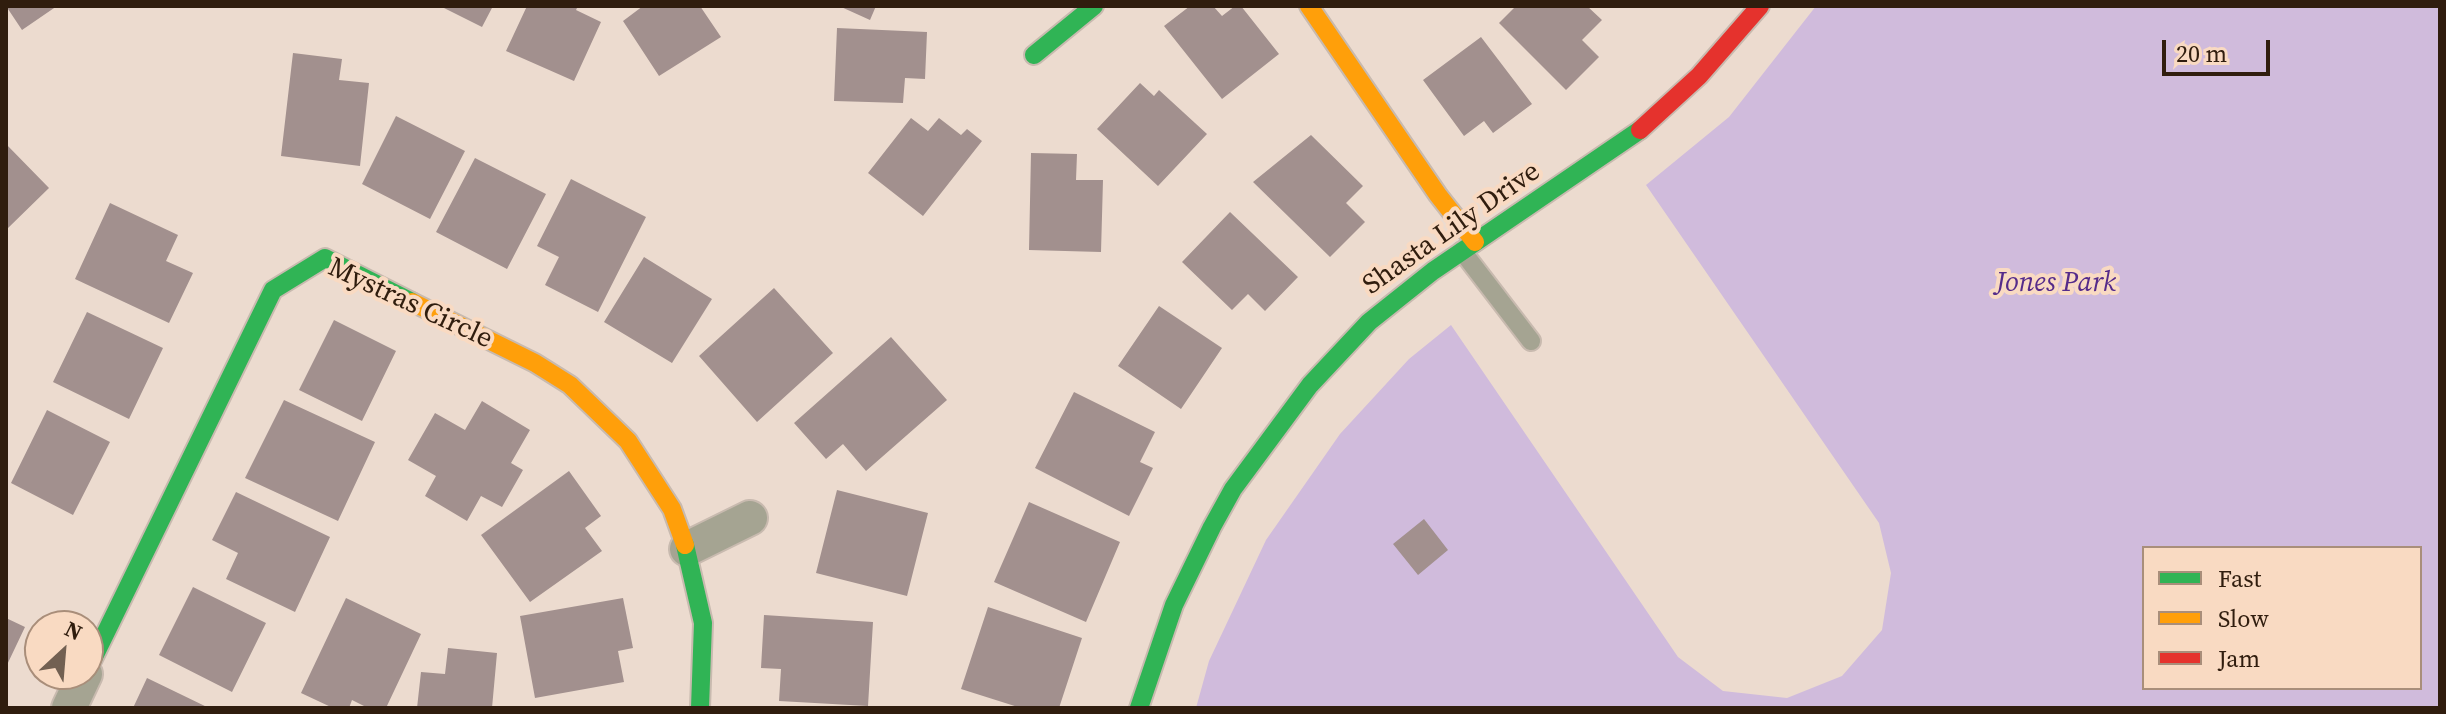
<!DOCTYPE html>
<html>
<head>
<meta charset="utf-8">
<style>
	body { margin:0 }
	#map { position:relative; width:2446px; height:714px; overflow:hidden; background:#ecdbcf; font-family:"Source Serif 4",serif }
	canvas { display:block }
	.frame { position:absolute; inset:0; border:8px solid #301d0e; pointer-events:none }
	.legend { position:absolute; left:2142px; top:546px; width:280px; height:144px; box-sizing:border-box; background:#f9dac2; border:2px solid #a98e7a; margin:0; padding:10px 14px; list-style:none; font-size:24px; color:#301d0e }
	.legend li { display:flex; align-items:center; gap:16px; height:40px }
	.legend b { width:40px; border:2px solid #a98e7a }
	.north { position:absolute; left:24px; top:610px; width:80px; height:80px; box-sizing:border-box; background:#f9dac2; border:2px solid #a98e7a; border-radius:50%; rotate:26deg; font-size:22px; font-weight:700; line-height:32px; text-align:center; color:#301d0e }
	.north::after { content:''; display:block; margin:auto; width:28px; height:36px; background:#726052; clip-path:polygon(50% 0,100% 100%,50% 72%,0 100%) }
	.scale { position:absolute; left:2162px; top:40px; width:108px; height:36px; box-sizing:border-box; border:4px solid #301d0e; border-top:0; padding-left:10px; font-size:24px; line-height:28px; white-space:nowrap; color:#301d0e; -webkit-text-stroke:6px #f9dac2; paint-order:stroke }
</style>
</head>
<body>
<div id="map">
<canvas width="2446" height="714"></canvas>
<div class="frame"></div>
<ul class="legend">
<li><b style="height:10px;background:#30b455"></b>Fast</li>
<li><b style="height:10px;background:#ff9f0a"></b>Slow</li>
<li><b style="height:10px;background:#e5322d"></b>Jam</li>
</ul>
<div class="north">N</div>
<div class="scale">20 m</div>
</div>
<script>
const ctx = document.querySelector('canvas').getContext('2d');
ctx.lineJoin = 'round';
function fillPath(path, color) { ctx.fillStyle = color; ctx.fill(path, 'evenodd'); }
const toPath = rows => new Path2D(rows.map(r => 'M' + r).join(''));
function strokePath(path, color, width, dash) { ctx.strokeStyle = color; ctx.lineWidth = width; ctx.lineCap = dash ? 'butt' : 'round'; ctx.setLineDash(dash || []); ctx.stroke(path); }
function label(font, color, halo, rows, align = 'center') {
  ctx.font = font + ' "Source Serif 4",serif'; ctx.lineWidth = 8; ctx.setLineDash([]); ctx.textBaseline = 'middle'; ctx.strokeStyle = halo; ctx.fillStyle = color; for (const [text, x, y, turn = 0] of rows) {
    ctx.save(); ctx.translate(x, y); ctx.rotate((+turn || 0) * Math.PI / 180); ctx.textAlign = isNaN(turn) ? turn : align; if (halo) ctx.strokeText(text, 0, 0); ctx.fillText(text, 0, 0); ctx.restore();
  }
}
fillPath(toPath([
	[1816,6,2440,6,2440,708,1196,708,1209,661,1266,540,1340,434,1409,359,1451,325,1678,657,1723,691,1787,698,1842,676,1882,630,1891,573,1879,523,1646,185,1729,117],
	[2144,548,2420,548,2420,688,2144,688]
]), '#d0bbdc');
fillPath(toPath([
	[6,6,57,6,22,30],
	[440,6,493,6,482,27],
	[527,6,578,6,576,10,601,22,574,81,506,51],
	[643,6,700,6,721,37,659,76,623,21],
	[839,6,876,6,870,20],
	[1190,6,1213,6,1222,16,1235,6,1241,6,1279,54,1222,99,1164,26],
	[1516,6,1587,6,1602,20,1582,40,1599,57,1566,90,1499,23],
	[837,28,927,32,925,79,905,78,903,103,834,101],
	[1481,37,1532,104,1493,133,1484,121,1464,136,1423,80],
	[293,53,342,59,339,80,369,83,360,166,281,156],
	[1140,83,1154,96,1159,90,1207,134,1158,186,1097,129],
	[396,116,465,151,430,219,362,184],
	[911,118,928,131,939,118,961,135,967,129,982,141,923,216,868,173],
	[1311,135,1363,186,1346,203,1365,222,1330,257,1253,182],
	[6,144,49,188,6,230],
	[1031,153,1077,154,1076,180,1103,180,1101,252,1029,250],
	[475,158,546,194,507,269,436,232],
	[571,179,646,217,598,312,545,285,559,257,537,246],
	[110,203,178,235,166,261,193,273,169,323,75,279],
	[1230,212,1298,277,1265,311,1248,294,1232,310,1182,262],
	[644,257,712,299,672,363,604,322],
	[774,288,833,353,757,422,699,356],
	[1159,306,1222,348,1181,409,1118,366],
	[87,312,163,348,129,419,53,382],
	[334,320,396,351,362,421,299,390],
	[891,337,947,400,866,471,843,444,826,459,794,423],
	[1074,392,1155,432,1140,462,1153,468,1129,516,1035,468],
	[284,400,375,442,338,521,245,478],
	[482,401,530,430,511,463,523,470,502,507,481,496,467,521,425,496,436,476,408,460,435,413,465,430],
	[47,410,110,442,73,515,11,483],
	[569,471,601,516,585,528,602,551,530,602,481,535],
	[837,490,928,513,907,596,816,573],
	[236,492,330,537,295,612,226,579,238,553,212,540],
	[1029,502,1120,542,1086,622,994,582],
	[1424,519,1448,550,1418,575,1393,544],
	[193,587,266,623,232,692,159,655],
	[346,598,421,634,386,708,368,708,352,700,349,708,333,708,301,693],
	[623,598,633,648,618,651,624,682,535,698,520,616],
	[988,607,1082,638,1059,708,1021,708,961,689],
	[764,615,873,622,868,706,779,701,781,669,761,668],
	[6,618,25,627,6,667],
	[448,648,497,653,492,708,417,708,421,672,445,674],
	[147,678,209,708,133,708]
]), '#a2908e');
const lane = toPath([
	[1462,251,1531,341]
]);
const street = toPath([
	[687,549,750,518],
	[69,708,85,674]
]);
const fast = toPath([
	[1034,55,1094,6],
	[685,545,703,623,700,708],
	[88,669,273,290,325,258,412,302],
	[1139,708,1174,605,1212,527,1233,489,1310,385,1369,322,1433,271,1640,130]
]);
const slow = toPath([
	[1309,6,1438,195,1475,242],
	[412,302,535,363,570,385,628,441,672,509,685,545]
]);
const jam = toPath([
	[1640,130,1699,76,1760,6]
]);
strokePath(lane, '#c8baaf', 22);
strokePath(street, '#c8baaf', 38);
strokePath(fast, '#c8baaf', 22);
strokePath(slow, '#c8baaf', 22);
strokePath(jam, '#c8baaf', 22);
strokePath(lane, '#a5a492', 18);
strokePath(street, '#a5a492', 34);
strokePath(fast, '#30b455', 18);
strokePath(slow, '#ff9f0a', 18);
strokePath(jam, '#e5322d', 18);
label('28px', '#301d0e', '#f9dac2', [
	["Shasta Lily Drive",1452,229,-35],
	["Mystras Circle",410,304,25]
]);
label('italic 28px', '#552b8a', '#f9dac2', [
	["Jones Park",2056,284]
]);
</script>
</body>
</html>
